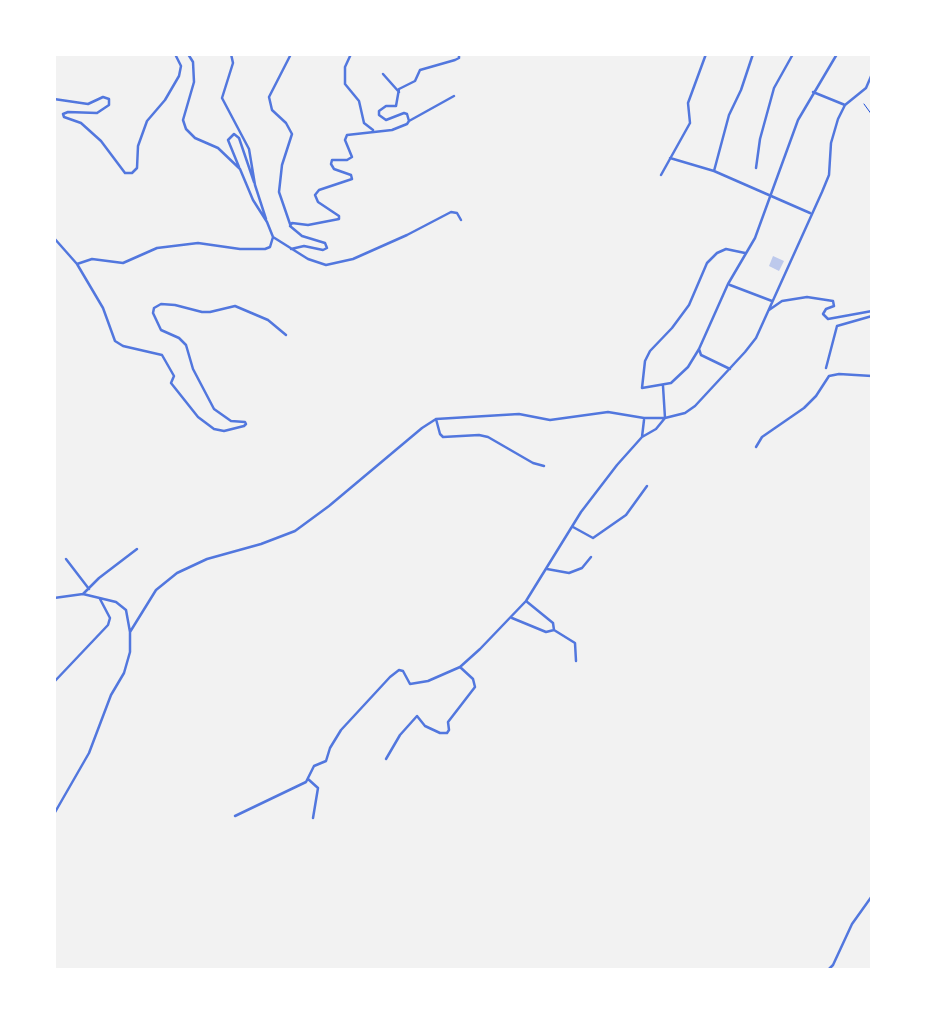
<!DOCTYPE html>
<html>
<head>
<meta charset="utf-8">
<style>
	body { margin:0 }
	#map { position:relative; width:926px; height:1024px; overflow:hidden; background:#f2f2f2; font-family:Lato,sans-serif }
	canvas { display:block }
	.frame { position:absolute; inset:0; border:56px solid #fff; pointer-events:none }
</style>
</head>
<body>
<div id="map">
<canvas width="926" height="1024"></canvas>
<div class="frame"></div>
</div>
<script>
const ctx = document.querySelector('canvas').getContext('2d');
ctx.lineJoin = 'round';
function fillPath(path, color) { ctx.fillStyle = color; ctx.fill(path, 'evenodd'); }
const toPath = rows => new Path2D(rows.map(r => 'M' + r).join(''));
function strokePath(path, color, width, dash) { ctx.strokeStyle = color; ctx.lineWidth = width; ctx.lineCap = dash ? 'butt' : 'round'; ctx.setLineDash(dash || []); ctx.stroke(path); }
fillPath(toPath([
	[773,256,784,261,779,271,769,266]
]), '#bdc9ec');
strokePath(toPath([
	[864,104,872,115]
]), '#1d4ed8', 1);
strokePath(toPath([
	[188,54,193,62,194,82,183,120,186,129,195,138,218,148,240,169,253,200,267,222,273,237,308,259,326,265,353,259,407,235,451,212,457,213,461,220],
	[231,54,233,63,222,98,249,149,255,185,266,219],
	[351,54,345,67,345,84,359,101,364,123,373,130],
	[434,54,447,54],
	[383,74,399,92],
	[813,92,845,105],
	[54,99,88,104,103,97,109,99,109,105,97,113,68,112,63,114,64,117,81,123,101,141,125,173,132,173,137,168,138,146,147,121,165,100,179,76,181,66,175,54],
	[409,121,454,96],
	[670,158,714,171,810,213],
	[239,167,228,140,234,134,239,138,254,182],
	[756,168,760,139,774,88,793,54],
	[714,171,729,115,741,90,753,54],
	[661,175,690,123,688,103,706,54],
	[290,224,279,192,282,165,292,134,286,123,272,110,269,97,291,54],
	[54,238,77,264,103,308,115,341,123,346,162,355,174,376,171,383,198,417,214,429,224,431,244,426,246,424,245,422,231,421,214,409,193,369,186,345,179,338,161,330,153,313,154,308,161,304,175,305,202,312,210,312,235,306,268,320,286,335],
	[291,249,304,246,323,250,327,248,325,243,302,236,290,226,292,223,308,225,339,219,339,216,318,202,315,195,319,190,352,179,351,175,334,169,331,164,332,160,347,160,352,157,345,140,347,135,392,130,407,124,409,121,407,114,404,113,386,120,379,115,379,111,386,106,396,106,399,89,415,81,420,70,455,60,459,58,459,54],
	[745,253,726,249,717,253,707,263,689,305,672,328,650,351,645,361,642,388,671,383,688,367,699,349,728,284,755,238,798,120,837,54],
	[77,264,92,259,123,263,157,248,198,243,240,249,265,249,270,247,273,237],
	[730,285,772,301],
	[769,310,782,301,807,297,833,301,834,306,826,309,823,314,828,319,872,311],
	[699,349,701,355,730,369],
	[826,368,837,326,872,316],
	[436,419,440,434,443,437,479,435,488,437,533,463,544,466],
	[642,437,644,420],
	[756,447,762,437,804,408,816,396,829,376,839,374,872,376],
	[573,527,593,538,626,515,647,486],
	[66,559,89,589],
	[547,569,569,573,582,568,591,557],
	[83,594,99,578,137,549],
	[54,598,83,594,116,602,126,610,130,632,130,652,124,673,111,695,89,753,54,814],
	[526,601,553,623,554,630,575,643,576,661],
	[512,618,546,632,554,630],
	[130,632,156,590,177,573,207,559,261,544,295,531,329,506,422,428,436,419,519,414,550,420,608,412,644,418,665,418,663,386],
	[54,682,108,625,110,618,100,599],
	[386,759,400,735,417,716,425,726,440,733,447,733,449,730,448,722,475,687,473,679,460,667],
	[308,779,318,788,313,818],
	[235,816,306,782,314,766,326,761,330,748,341,730,390,677,399,670,403,671,410,684,428,681,460,667,480,649,526,601,581,512,617,465,642,437,656,429,665,418,685,413,695,406,745,352,756,338,822,192,829,175,831,143,838,119,845,105,866,88,872,74],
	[828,970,833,965,852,924,872,896]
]), '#5277de', 2.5);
</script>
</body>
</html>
